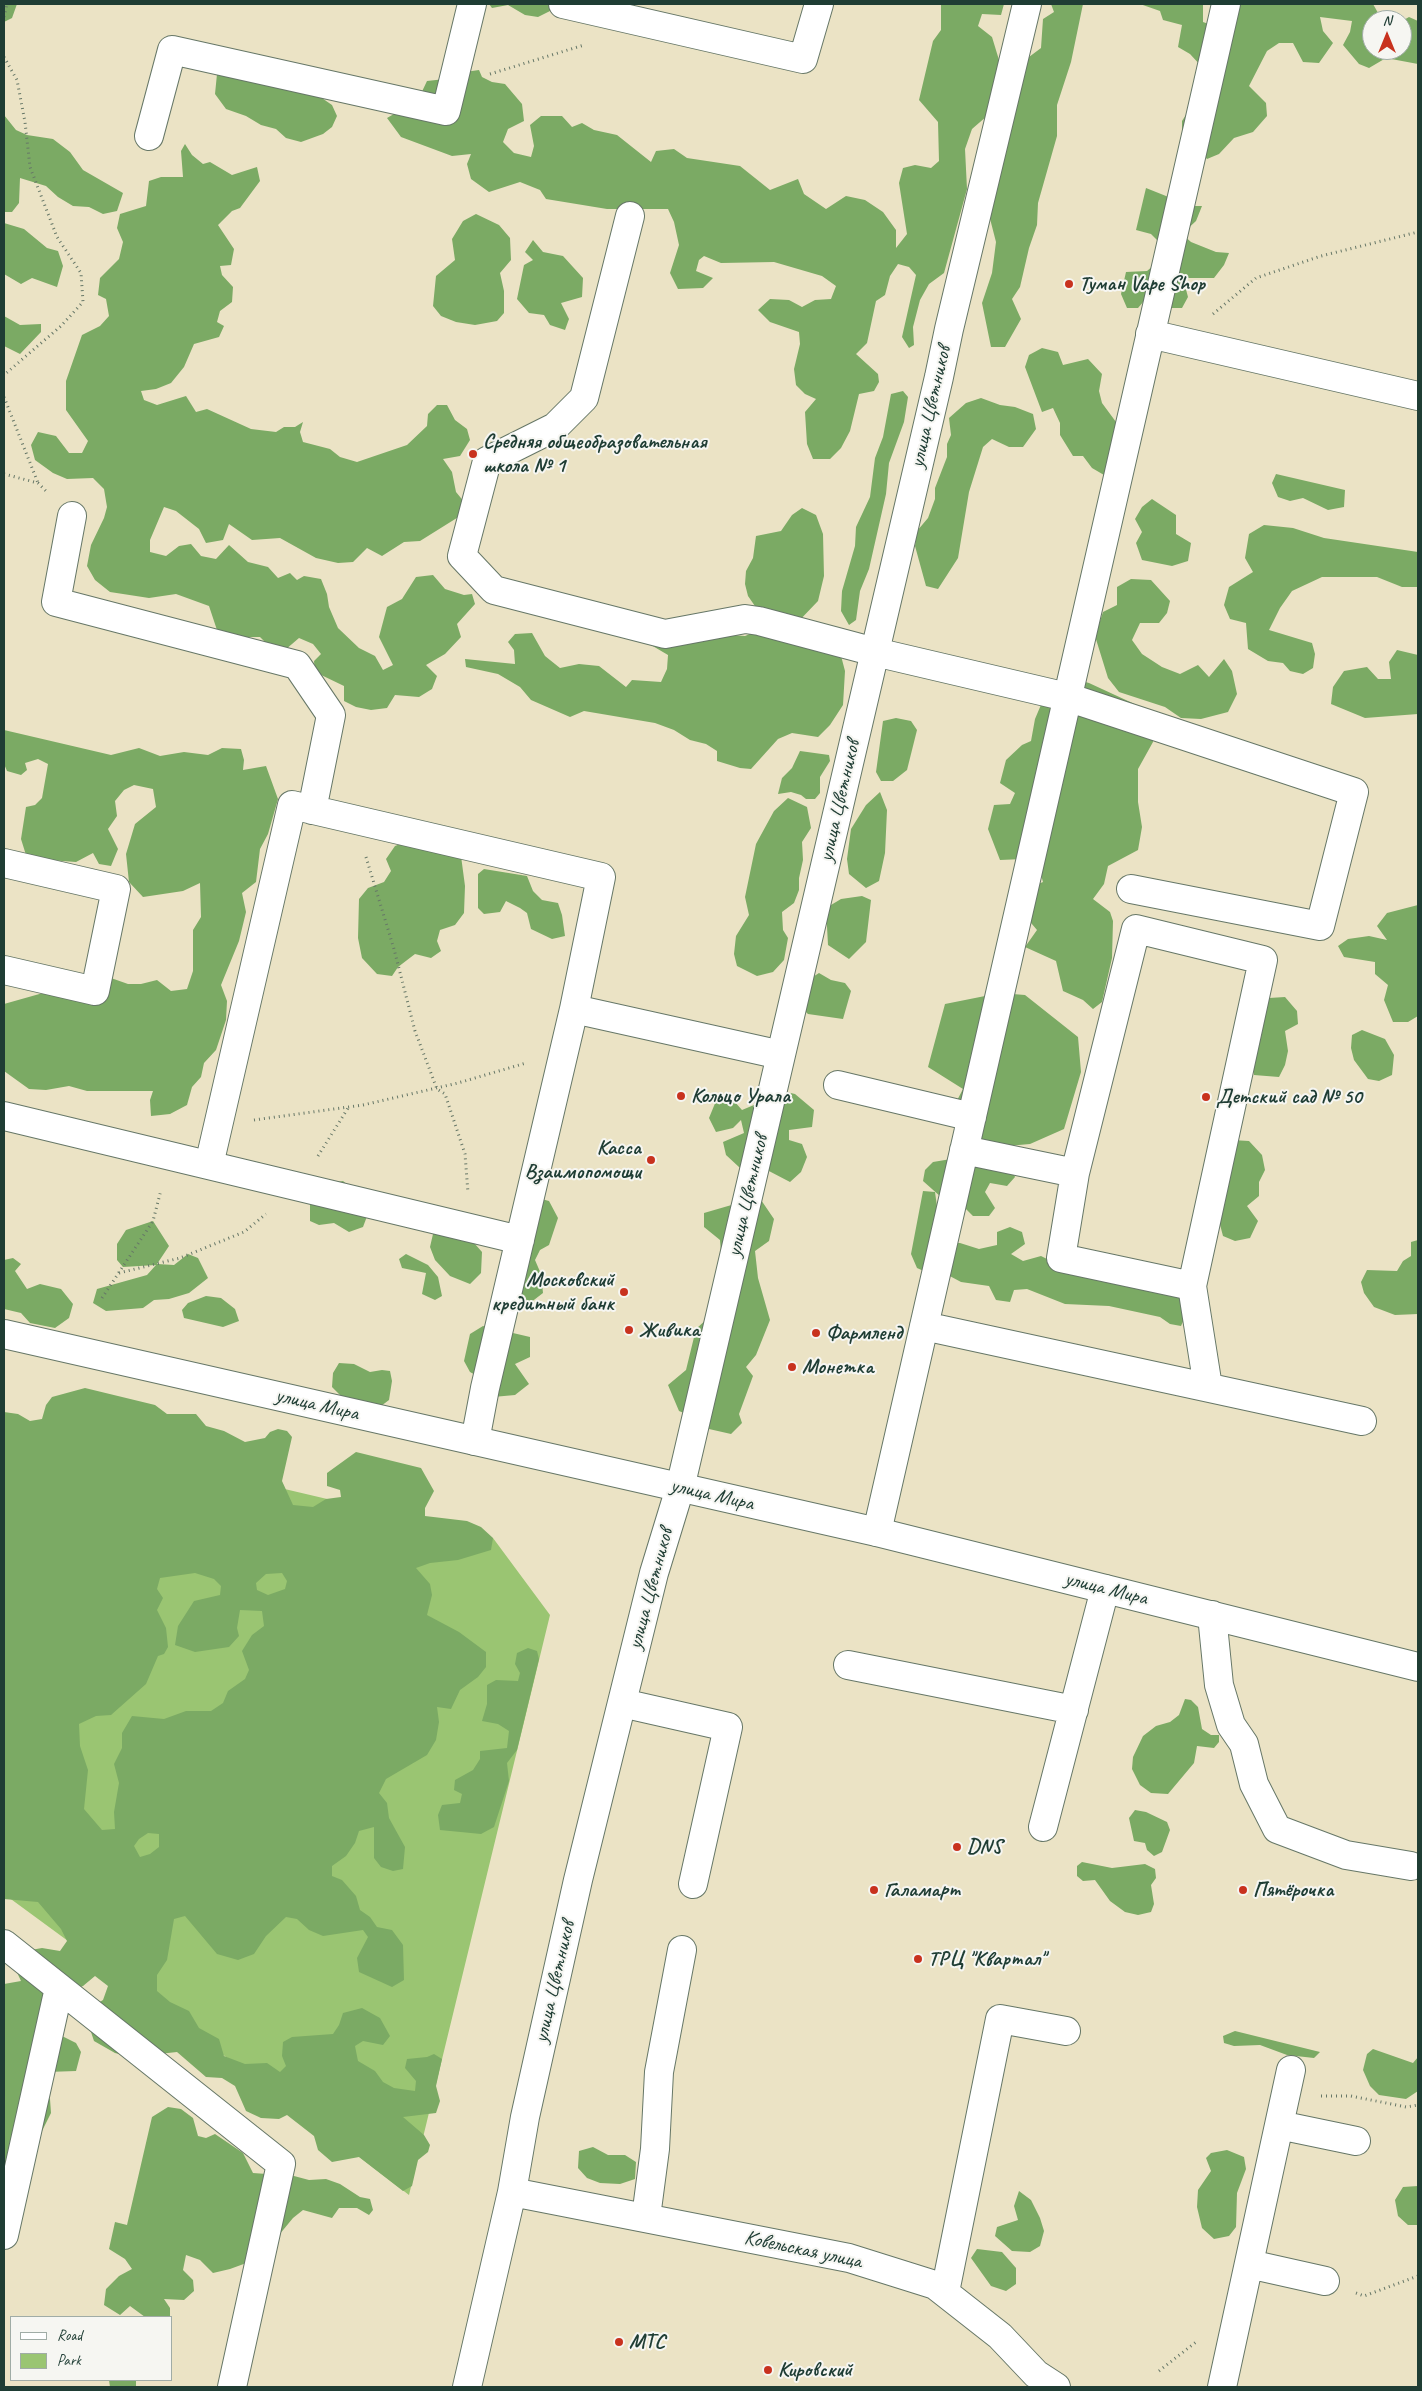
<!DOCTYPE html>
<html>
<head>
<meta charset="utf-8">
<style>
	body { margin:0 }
	#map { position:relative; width:1422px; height:2391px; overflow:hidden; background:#ebe3c5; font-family:Caveat,sans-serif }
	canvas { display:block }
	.frame { position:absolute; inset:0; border:5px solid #1f3d34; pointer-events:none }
	.legend { position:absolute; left:10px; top:2316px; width:162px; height:65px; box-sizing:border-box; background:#f6f6f2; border:1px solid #a0aca6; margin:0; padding:6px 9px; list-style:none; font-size:15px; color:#1f3d34 }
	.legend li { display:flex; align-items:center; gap:10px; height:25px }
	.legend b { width:25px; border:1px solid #a0aca6 }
	.north { position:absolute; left:1362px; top:10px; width:50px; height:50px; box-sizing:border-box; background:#f6f6f2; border:1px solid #a0aca6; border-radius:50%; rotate:0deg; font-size:14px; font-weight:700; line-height:20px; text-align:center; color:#1f3d34 }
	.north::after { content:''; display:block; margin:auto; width:18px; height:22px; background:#c8321e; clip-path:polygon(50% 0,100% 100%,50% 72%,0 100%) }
</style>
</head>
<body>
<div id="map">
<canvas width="1422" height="2391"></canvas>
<div class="frame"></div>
<ul class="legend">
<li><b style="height:6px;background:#fff"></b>Road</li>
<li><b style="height:14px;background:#9ac572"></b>Park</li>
</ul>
<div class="north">N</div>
</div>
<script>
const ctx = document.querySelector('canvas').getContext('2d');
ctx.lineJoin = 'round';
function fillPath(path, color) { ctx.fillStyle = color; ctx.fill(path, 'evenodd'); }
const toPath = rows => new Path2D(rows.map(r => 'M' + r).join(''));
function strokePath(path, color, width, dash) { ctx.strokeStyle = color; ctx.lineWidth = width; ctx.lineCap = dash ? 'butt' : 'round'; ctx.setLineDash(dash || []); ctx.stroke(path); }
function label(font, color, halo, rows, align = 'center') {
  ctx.font = font + ' Caveat,sans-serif'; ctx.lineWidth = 4; ctx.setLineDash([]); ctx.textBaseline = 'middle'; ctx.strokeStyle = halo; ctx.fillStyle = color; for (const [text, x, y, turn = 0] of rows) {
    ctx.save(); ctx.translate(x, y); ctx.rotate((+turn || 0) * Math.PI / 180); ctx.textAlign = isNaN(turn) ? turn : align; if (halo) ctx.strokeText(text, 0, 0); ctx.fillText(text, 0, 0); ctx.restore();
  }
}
fillPath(toPath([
	[4,1423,493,1538,550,1615,409,2195,286,2101,4,1894]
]), '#9ac572');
fillPath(toPath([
	[4,4,17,4,12,18,4,22],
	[489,4,551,4,550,11,538,17,525,15,508,5,492,8],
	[941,4,1004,4,1001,15,982,14,978,26,992,37,999,60,997,88,987,116,972,129,965,149,967,189,944,273,929,284,920,300,913,327,914,345,909,348,902,337,916,275,909,267,898,264,890,276,885,295,876,301,867,343,856,354,878,374,879,382,874,391,859,394,850,431,841,448,830,459,813,459,807,444,805,412,816,399,805,394,796,385,794,369,800,344,799,332,770,322,758,310,770,299,789,300,802,307,815,300,831,299,836,286,822,276,774,262,721,263,704,256,699,260,696,271,713,278,703,288,678,289,670,273,679,245,674,222,668,209,607,209,546,199,540,190,520,182,489,192,471,179,467,164,471,154,452,156,401,137,387,118,418,100,427,81,445,79,465,72,479,70,482,77,492,82,505,84,522,104,524,121,508,129,503,142,514,153,531,157,534,146,530,125,541,116,562,116,572,127,582,123,594,130,617,135,651,162,656,151,674,149,687,158,740,166,770,190,798,179,804,194,826,209,846,196,865,200,883,212,896,230,896,248,907,234,899,183,903,168,915,165,931,168,939,161,938,122,919,100,933,41,941,30],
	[1051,4,1083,4,1071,62,1057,105,1057,136,1038,203,1037,225,1029,248,1020,287,1012,299,1021,319,1005,347,991,347,982,303,992,273,996,242,987,207,1021,63,1041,48,1043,19,1054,12],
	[1140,4,1203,4,1203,22,1220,28,1233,4,1373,4,1382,20,1372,20,1372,50,1402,50,1402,21,1409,17,1418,21,1418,64,1386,58,1369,68,1359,64,1343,45,1350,32,1352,21,1320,17,1323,31,1333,43,1319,63,1303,62,1293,43,1279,43,1267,51,1249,86,1266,103,1267,116,1253,132,1234,138,1219,154,1207,159,1182,132,1182,121,1191,107,1202,67,1190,54,1178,47,1182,25,1163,20,1160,11],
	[233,64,316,94,332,105,337,116,332,127,323,134,301,142,286,138,276,129,261,125,246,116,226,109,215,94,217,74],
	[4,115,16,130,27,135,53,139,70,152,83,170,123,193,117,211,103,214,89,207,73,206,58,197,46,186,20,178,19,203,12,212,4,212],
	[185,144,192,155,203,164,210,162,232,175,257,167,260,181,240,208,232,211,218,225,234,249,231,265,220,266,222,275,233,287,232,302,220,311,217,322,224,326,219,337,194,344,184,367,171,383,156,389,141,391,144,400,157,405,186,396,196,412,207,409,251,429,276,432,284,427,295,427,303,422,300,432,303,442,330,449,340,457,357,462,407,445,427,426,428,414,437,405,447,405,455,420,467,429,470,440,460,456,443,459,452,472,456,492,465,503,460,516,420,541,404,542,382,556,367,548,353,562,338,563,316,558,280,538,252,540,229,524,223,540,206,543,199,529,176,511,164,507,150,540,150,552,166,556,179,546,191,544,201,556,216,559,229,545,248,562,268,567,278,578,290,573,297,580,304,576,321,579,327,594,329,607,338,628,359,648,375,656,383,670,393,665,379,637,387,607,402,599,416,577,433,575,445,589,464,595,472,594,475,604,457,624,461,637,445,654,426,665,437,676,432,689,419,697,395,695,387,708,371,710,356,707,344,701,344,686,315,672,314,661,321,654,313,644,299,638,285,650,268,645,260,637,242,637,217,630,209,606,176,594,149,598,110,592,95,580,87,566,91,545,104,518,107,507,104,489,93,478,67,479,53,473,35,460,31,445,38,432,56,436,69,453,82,453,88,441,66,410,66,381,82,335,100,326,109,316,106,299,98,295,100,278,119,259,123,242,117,228,120,214,146,206,149,181,161,177,183,177,181,151],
	[1146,188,1191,206,1202,206,1196,221,1182,234,1191,242,1216,252,1229,253,1224,265,1214,278,1183,278,1188,297,1182,308,1168,308,1144,301,1138,308,1127,308,1121,294,1126,272,1147,271,1169,252,1151,234,1136,230],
	[476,214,499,225,510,238,511,260,500,273,504,291,504,313,497,321,475,325,456,322,441,316,433,306,436,276,455,260,452,239,463,221],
	[4,223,24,229,47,248,58,251,63,266,57,287,32,278,21,284,4,274],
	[533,240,543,252,563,256,583,278,582,297,561,303,569,319,565,330,550,325,544,315,529,313,517,299,524,265,533,260,525,252],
	[4,316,20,325,41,324,41,332,20,354,4,346],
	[1042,348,1058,352,1063,365,1088,359,1102,374,1099,391,1102,403,1116,422,1104,475,1092,468,1083,456,1073,456,1060,435,1060,423,1053,408,1042,412,1025,367,1029,355],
	[903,391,908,397,904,422,889,463,886,494,869,569,860,591,856,620,849,625,841,611,842,591,855,546,856,527,870,497,875,458,883,437,891,394],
	[981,398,1000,405,1015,407,1033,414,1036,429,1023,447,1009,447,992,439,983,447,969,492,958,558,938,589,926,586,915,546,917,531,928,518,935,499,935,488,947,457,947,444,951,435,949,418,966,403],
	[1276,474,1345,490,1344,507,1328,510,1303,498,1290,501,1278,497,1272,483],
	[1152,499,1176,515,1176,534,1191,543,1188,561,1172,566,1142,560,1136,543,1142,532,1135,519,1142,507],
	[802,508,816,515,823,534,824,576,818,601,795,625,840,652,845,671,843,705,830,725,818,737,792,733,778,739,751,769,740,768,717,761,717,751,706,744,690,740,674,730,655,723,584,711,570,717,531,700,520,687,498,674,466,667,465,659,515,664,514,650,508,642,515,634,532,633,545,656,560,668,579,664,599,666,626,687,632,680,661,682,667,669,668,655,651,645,645,629,745,636,757,631,757,609,748,596,745,584,746,571,753,558,756,536,781,531,792,515],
	[1264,525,1293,528,1324,538,1418,552,1418,587,1402,587,1377,577,1322,577,1292,591,1280,608,1269,630,1312,643,1315,654,1313,668,1303,674,1290,671,1283,663,1268,661,1248,649,1246,623,1230,619,1224,605,1229,587,1253,572,1245,558,1249,534],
	[1131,579,1151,580,1170,601,1167,613,1159,623,1140,623,1132,640,1142,654,1162,667,1180,674,1198,665,1209,677,1224,659,1232,671,1237,694,1228,712,1201,719,1181,718,1165,707,1119,692,1108,678,1095,636,1103,612,1117,605,1117,587],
	[1397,650,1418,655,1418,714,1365,718,1331,704,1333,687,1344,671,1367,667,1378,679,1391,679,1389,662],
	[1072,678,1089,683,1141,707,1152,717,1153,742,1138,769,1138,802,1142,827,1138,850,1108,866,1104,884,1093,899,1110,912,1113,921,1112,958,1102,1002,1093,1009,1083,1000,1063,991,1056,961,1025,947,1037,930,1026,917,1033,886,1043,882,1041,875,1023,859,1000,860,988,829,994,805,1010,804,1015,793,1000,783,1006,760,1022,745,1031,741,1035,719,1043,700],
	[896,718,911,721,917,730,907,770,893,781,881,781,876,772,883,721],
	[4,730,111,755,139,748,160,756,184,752,208,755,222,748,241,749,244,760,243,770,266,766,278,799,268,834,260,849,256,882,242,893,246,912,239,941,221,985,227,1001,226,1020,216,1050,204,1063,201,1077,192,1087,187,1105,170,1114,151,1116,150,1100,153,1091,87,1091,69,1086,46,1090,29,1089,4,1071,4,1004,50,991,111,978,128,984,141,984,157,980,171,991,187,989,193,971,193,930,201,917,200,883,183,891,143,897,129,882,126,854,135,824,156,807,153,789,134,785,124,790,115,801,117,816,108,829,118,849,111,866,99,864,93,853,76,862,49,860,26,855,21,839,26,807,35,805,42,798,48,764,38,759,25,763,27,770,21,775,7,771,4,764],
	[800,751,829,755,830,761,820,777,820,793,815,799,806,799,801,795,791,792,778,794,782,778,792,768],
	[880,792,887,810,885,853,879,881,866,888,849,874,847,859,851,829,866,805],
	[788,798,807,807,811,828,802,842,803,860,799,878,799,890,794,903,782,912,783,930,788,938,784,960,773,972,757,976,737,966,734,954,736,936,749,915,745,897,756,844,774,811],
	[408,841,461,856,465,886,464,913,455,925,440,930,437,941,441,951,431,958,415,954,398,967,392,976,377,974,362,958,358,938,359,899,368,888,384,882,391,871,386,859,395,846],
	[484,869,527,876,533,891,542,900,558,903,562,915,565,936,552,939,531,929,527,913,520,908,506,901,500,912,484,914,478,908,478,874],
	[862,896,871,900,866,942,849,959,828,945,826,908,841,899],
	[1418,905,1418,1016,1408,1022,1393,1022,1384,1000,1388,985,1375,974,1375,962,1344,957,1338,946,1348,939,1369,936,1387,940,1377,926,1387,913],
	[819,973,831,980,845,983,851,991,843,1019,808,1014,794,1000,805,982],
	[1000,993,1025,995,1078,1037,1081,1072,1064,1129,1030,1144,996,1147,966,1140,951,1112,963,1089,928,1067,945,1004],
	[1285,997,1297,1011,1298,1024,1285,1031,1288,1051,1285,1065,1279,1077,1254,1075,1253,1057,1261,1037,1269,998],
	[1362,1030,1385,1039,1394,1055,1392,1075,1379,1081,1368,1079,1354,1060,1351,1048,1352,1035],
	[773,1089,795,1094,814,1110,812,1127,789,1130,789,1140,802,1144,807,1157,801,1172,790,1182,767,1170,752,1179,726,1155,723,1142,744,1133,741,1120,733,1128,716,1132,709,1118,716,1101,734,1101,742,1110,754,1105,763,1092],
	[1232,1140,1249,1141,1262,1155,1265,1170,1259,1182,1259,1196,1247,1206,1258,1221,1250,1238,1235,1241,1223,1236,1218,1217],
	[951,1159,1008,1159,1015,1177,1007,1186,990,1183,985,1192,995,1208,989,1216,973,1216,960,1203,941,1197,923,1181,925,1170,933,1162],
	[343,1181,354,1190,369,1211,363,1227,349,1232,334,1223,319,1225,310,1221,310,1205,320,1192,327,1184],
	[923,1191,935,1192,942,1243,960,1243,979,1249,997,1245,997,1232,1010,1227,1022,1232,1025,1244,1011,1254,1023,1261,1041,1256,1067,1269,1184,1293,1189,1308,1181,1326,1170,1324,1160,1317,1109,1306,1065,1304,1027,1289,1014,1290,1010,1302,996,1300,989,1286,961,1282,946,1274,935,1276,917,1268,911,1254],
	[530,1196,549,1201,558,1218,549,1245,540,1250,535,1260,541,1274,543,1293,530,1303,519,1301],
	[759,1197,774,1219,769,1241,755,1251,758,1278,770,1320,756,1355,746,1367,753,1376,739,1414,742,1423,731,1434,709,1429,696,1418,679,1411,668,1385,686,1370,696,1329,709,1317,711,1293,719,1269,721,1253,720,1240,704,1227,704,1213],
	[153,1221,169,1246,157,1264,174,1265,188,1254,198,1258,208,1278,189,1293,169,1299,154,1300,143,1308,106,1311,93,1303,97,1289,147,1275,156,1265,123,1267,117,1260,117,1244,126,1230],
	[442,1229,468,1236,482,1252,481,1273,470,1284,450,1276,435,1260,430,1247,433,1234],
	[1418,1240,1418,1314,1395,1315,1374,1307,1364,1293,1361,1282,1367,1270,1397,1271,1403,1261,1411,1256,1411,1242],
	[406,1254,428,1265,438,1277,442,1296,435,1300,422,1294,426,1273,402,1268,399,1259],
	[13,1258,21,1264,15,1271,27,1289,40,1284,61,1289,73,1304,69,1318,55,1328,30,1323,21,1313,4,1309,4,1260],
	[206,1296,221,1298,235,1309,239,1321,223,1327,184,1318,182,1310,188,1303],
	[483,1326,530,1337,530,1357,515,1364,529,1384,515,1395,493,1397,479,1377,470,1372,464,1361,470,1334],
	[339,1363,354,1364,370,1372,382,1370,390,1371,392,1381,389,1400,377,1409,360,1400,344,1399,332,1387,333,1373],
	[85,1388,155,1405,167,1414,196,1414,206,1426,224,1431,245,1442,265,1438,270,1432,278,1429,287,1431,292,1437,282,1481,293,1505,313,1507,326,1499,341,1497,340,1490,327,1486,327,1473,356,1452,421,1468,434,1491,425,1508,425,1516,467,1521,481,1527,493,1538,491,1550,458,1560,430,1563,416,1568,430,1584,432,1595,427,1615,459,1632,486,1652,486,1667,478,1677,460,1690,451,1709,437,1707,439,1722,436,1740,427,1755,386,1779,379,1793,387,1803,389,1818,405,1847,403,1869,393,1871,381,1867,374,1858,374,1827,359,1831,355,1843,346,1856,332,1866,332,1876,342,1880,356,1896,360,1910,370,1917,377,1927,392,1930,403,1945,404,1980,392,1987,359,1972,357,1958,368,1937,363,1930,323,1936,309,1930,297,1919,286,1917,266,1936,254,1954,238,1960,217,1954,185,1916,174,1919,167,1960,157,1975,157,1991,170,2002,189,2011,199,2028,219,2039,224,2056,245,2064,267,2063,280,2072,286,2066,282,2056,283,2042,292,2037,333,2034,339,2025,343,2013,362,2008,380,2018,390,2036,383,2045,363,2041,355,2046,358,2061,375,2071,383,2082,394,2088,415,2091,416,2081,405,2068,407,2059,427,2057,434,2054,442,2059,436,2086,440,2101,436,2113,403,2117,424,2135,430,2145,428,2152,418,2160,412,2186,403,2191,359,2157,332,2162,318,2150,314,2136,287,2115,279,2119,261,2118,246,2111,235,2086,222,2078,206,2077,177,2052,131,2057,115,2053,94,2041,90,2029,93,2006,103,2000,108,1986,95,1976,83,1986,71,1991,60,2035,76,2043,81,2052,76,2071,47,2072,38,2082,50,2099,51,2113,41,2133,22,2154,4,2162,4,1984,21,1981,14,1966,31,1950,42,1948,60,1951,67,1941,61,1929,38,1902,4,1899,4,1412,18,1414,30,1421,42,1419,46,1405,52,1397],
	[195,1573,214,1579,221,1586,220,1595,194,1601,178,1626,175,1645,195,1652,229,1647,239,1636,237,1628,240,1610,262,1611,264,1626,252,1635,242,1651,249,1670,245,1679,228,1691,223,1703,211,1711,186,1711,164,1719,132,1716,122,1733,122,1748,114,1764,119,1783,114,1812,115,1829,102,1830,84,1809,88,1770,80,1746,79,1724,96,1716,111,1715,146,1684,158,1656,164,1654,168,1647,166,1628,157,1610,163,1598,157,1589,160,1578],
	[282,1573,287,1581,285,1589,268,1595,257,1590,256,1583,266,1574],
	[148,1833,159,1834,159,1847,150,1854,140,1857,134,1846,139,1839],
	[528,1648,537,1651,539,1659,517,1750,507,1763,509,1781,494,1827,481,1834,440,1830,438,1815,442,1805,460,1803,462,1794,454,1790,455,1780,473,1770,480,1759,480,1751,507,1748,509,1731,498,1724,482,1721,487,1704,487,1685,496,1680,518,1681,520,1673,515,1664,517,1653],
	[1185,1699,1191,1700,1198,1707,1202,1729,1211,1735,1219,1735,1219,1742,1214,1748,1197,1746,1194,1763,1168,1794,1151,1793,1140,1785,1132,1769,1133,1757,1143,1736,1156,1726,1170,1722,1179,1715],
	[1135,1810,1146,1812,1167,1822,1170,1830,1162,1852,1154,1856,1147,1850,1145,1843,1134,1841,1129,1818],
	[1082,1862,1112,1868,1145,1864,1155,1869,1156,1878,1151,1885,1154,1904,1151,1912,1138,1915,1125,1912,1110,1901,1095,1880,1083,1881,1077,1876,1077,1866],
	[1235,2031,1320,2052,1314,2058,1287,2055,1260,2045,1234,2046,1224,2043,1223,2036],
	[1373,2049,1413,2063,1418,2057,1418,2091,1406,2099,1379,2095,1370,2086,1363,2070,1367,2054],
	[168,2107,181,2109,193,2118,198,2136,206,2138,215,2134,243,2153,253,2173,294,2176,309,2180,326,2179,340,2184,360,2197,370,2199,373,2210,369,2215,357,2208,339,2208,332,2218,303,2210,293,2218,260,2258,230,2269,213,2273,200,2260,186,2255,183,2270,193,2280,194,2291,184,2300,164,2299,170,2308,170,2317,145,2317,130,2306,120,2315,104,2305,106,2289,119,2276,132,2269,125,2259,109,2249,115,2222,127,2225,152,2117],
	[593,2147,608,2155,625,2155,636,2162,635,2179,620,2184,600,2183,587,2178,578,2168,579,2151],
	[1227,2150,1244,2157,1246,2169,1237,2193,1236,2227,1229,2236,1214,2239,1202,2228,1197,2207,1198,2190,1211,2171,1206,2158,1211,2153],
	[1418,2186,1418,2225,1408,2225,1398,2216,1395,2200,1403,2187],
	[1019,2191,1031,2200,1040,2218,1044,2231,1040,2246,1030,2252,1012,2251,995,2236,997,2227,1018,2220,1014,2206],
	[977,2249,1002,2252,1016,2268,1016,2284,1006,2291,991,2286,971,2258],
	[109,2380,136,2380,136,2387,110,2387]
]), '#7baa64');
const minor = toPath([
	[563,4,803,59,819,4],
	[149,136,172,50,446,111,472,4],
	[630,216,584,398,555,427,487,461,462,556,494,590,665,634,745,619,759,621,875,652,1067,697,1354,792,1320,926,1131,889],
	[1150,334,1418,396],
	[72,516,56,602,297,665,331,715,312,810],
	[4,863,116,889,95,991,4,970],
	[838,1085,972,1117],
	[4,1116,520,1240],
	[964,1150,1075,1173,1136,929,1263,960,1192,1286,1061,1258,1075,1173],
	[209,1165,292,805,601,877,574,1009],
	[1192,1286,1208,1387],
	[924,1326,1362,1421],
	[475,1441,485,1388,574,1009,781,1055],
	[877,1532,1226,4],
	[1212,1615,1219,1685,1231,1725,1244,1744,1254,1784,1277,1829,1346,1855,1411,1866],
	[848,1665,1074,1710],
	[622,1703,728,1727,693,1884],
	[1043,1827,1105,1589],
	[4,1944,281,2164,232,2387],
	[1279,2125,1356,2141],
	[512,2192,849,2258,935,2285,1000,2336,1036,2374,1056,2387],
	[646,2217,655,2149,659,2072,682,1950],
	[4,2235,59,1988],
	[1249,2264,1325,2281],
	[945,2292,1000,2019,1066,2031],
	[467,2387,512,2192,525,2117,578,1880,654,1573,680,1488,939,377,949,329,1027,4],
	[1222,2387,1291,2070]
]);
const major = toPath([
	[4,1334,877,1532,1418,1667]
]);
strokePath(minor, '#667767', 30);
strokePath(major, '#667767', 30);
strokePath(toPath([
	[4,17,7,4],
	[4,57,17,80,25,122,30,167,57,237,81,273,83,302,61,326,4,375],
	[490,74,584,45],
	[1213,314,1256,278,1321,256,1418,232],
	[4,397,38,483],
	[4,474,38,483,48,493],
	[366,857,394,949,415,1031,437,1089,445,1094,465,1154,468,1193],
	[254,1120,363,1105,458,1083,526,1063],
	[318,1156,348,1108],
	[119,1273,180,1258,244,1232,266,1214],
	[102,1298,153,1221,161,1190],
	[1321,2096,1351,2096,1406,2107,1418,2105],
	[1356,2293,1364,2296,1418,2276],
	[1159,2371,1196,2342]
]), '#667767', 3, [1, 4]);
strokePath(minor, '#fff', 28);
strokePath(major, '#fff', 28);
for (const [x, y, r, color] of [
	[1069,284,5,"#c8321e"],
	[473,454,5,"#c8321e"],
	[681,1096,5,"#c8321e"],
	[1206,1097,5,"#c8321e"],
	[651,1160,5,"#c8321e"],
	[624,1292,5,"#c8321e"],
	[629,1330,5,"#c8321e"],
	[816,1333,5,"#c8321e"],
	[792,1367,5,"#c8321e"],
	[957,1847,5,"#c8321e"],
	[874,1890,5,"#c8321e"],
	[1243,1890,5,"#c8321e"],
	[918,1959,5,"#c8321e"],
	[619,2342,5,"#c8321e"],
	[768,2370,5,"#c8321e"]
]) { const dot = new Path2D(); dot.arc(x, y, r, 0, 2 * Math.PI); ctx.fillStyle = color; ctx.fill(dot); strokePath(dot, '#f6f6f2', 2); }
label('bold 21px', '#1f3d34', '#f6f6f2', [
	["Туман Vape Shop",1079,284],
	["Средняя общеобразовательная",483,442],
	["школа № 1",483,466],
	["Кольцо Урала",691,1096],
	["Детский сад № 50",1216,1097],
	["Касса",641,1148,"right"],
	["Взаимопомощи",641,1172,"right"],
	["Московский",614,1280,"right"],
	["кредитный банк",614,1304,"right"],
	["Живика",639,1330],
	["Фармленд",826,1333],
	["Монетка",802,1367],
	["DNS",967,1847],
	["Галамарт",884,1890],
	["Пятёрочка",1253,1890],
	["ТРЦ \"Квартал\"",928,1959],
	["МТС",629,2342],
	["Кировский",778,2370]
], 'left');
label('21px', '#1f3d34', '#f6f6f2', [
	["улица Цветников",931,407,-77],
	["улица Цветников",840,801,-77],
	["улица Цветников",748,1196,-77],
	["улица Мира",317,1405,13],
	["улица Мира",712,1495,13],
	["улица Цветников",651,1589,-75],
	["улица Мира",1106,1589,14],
	["улица Цветников",555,1982,-77],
	["Ковельская улица",803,2250,12]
]);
</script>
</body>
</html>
